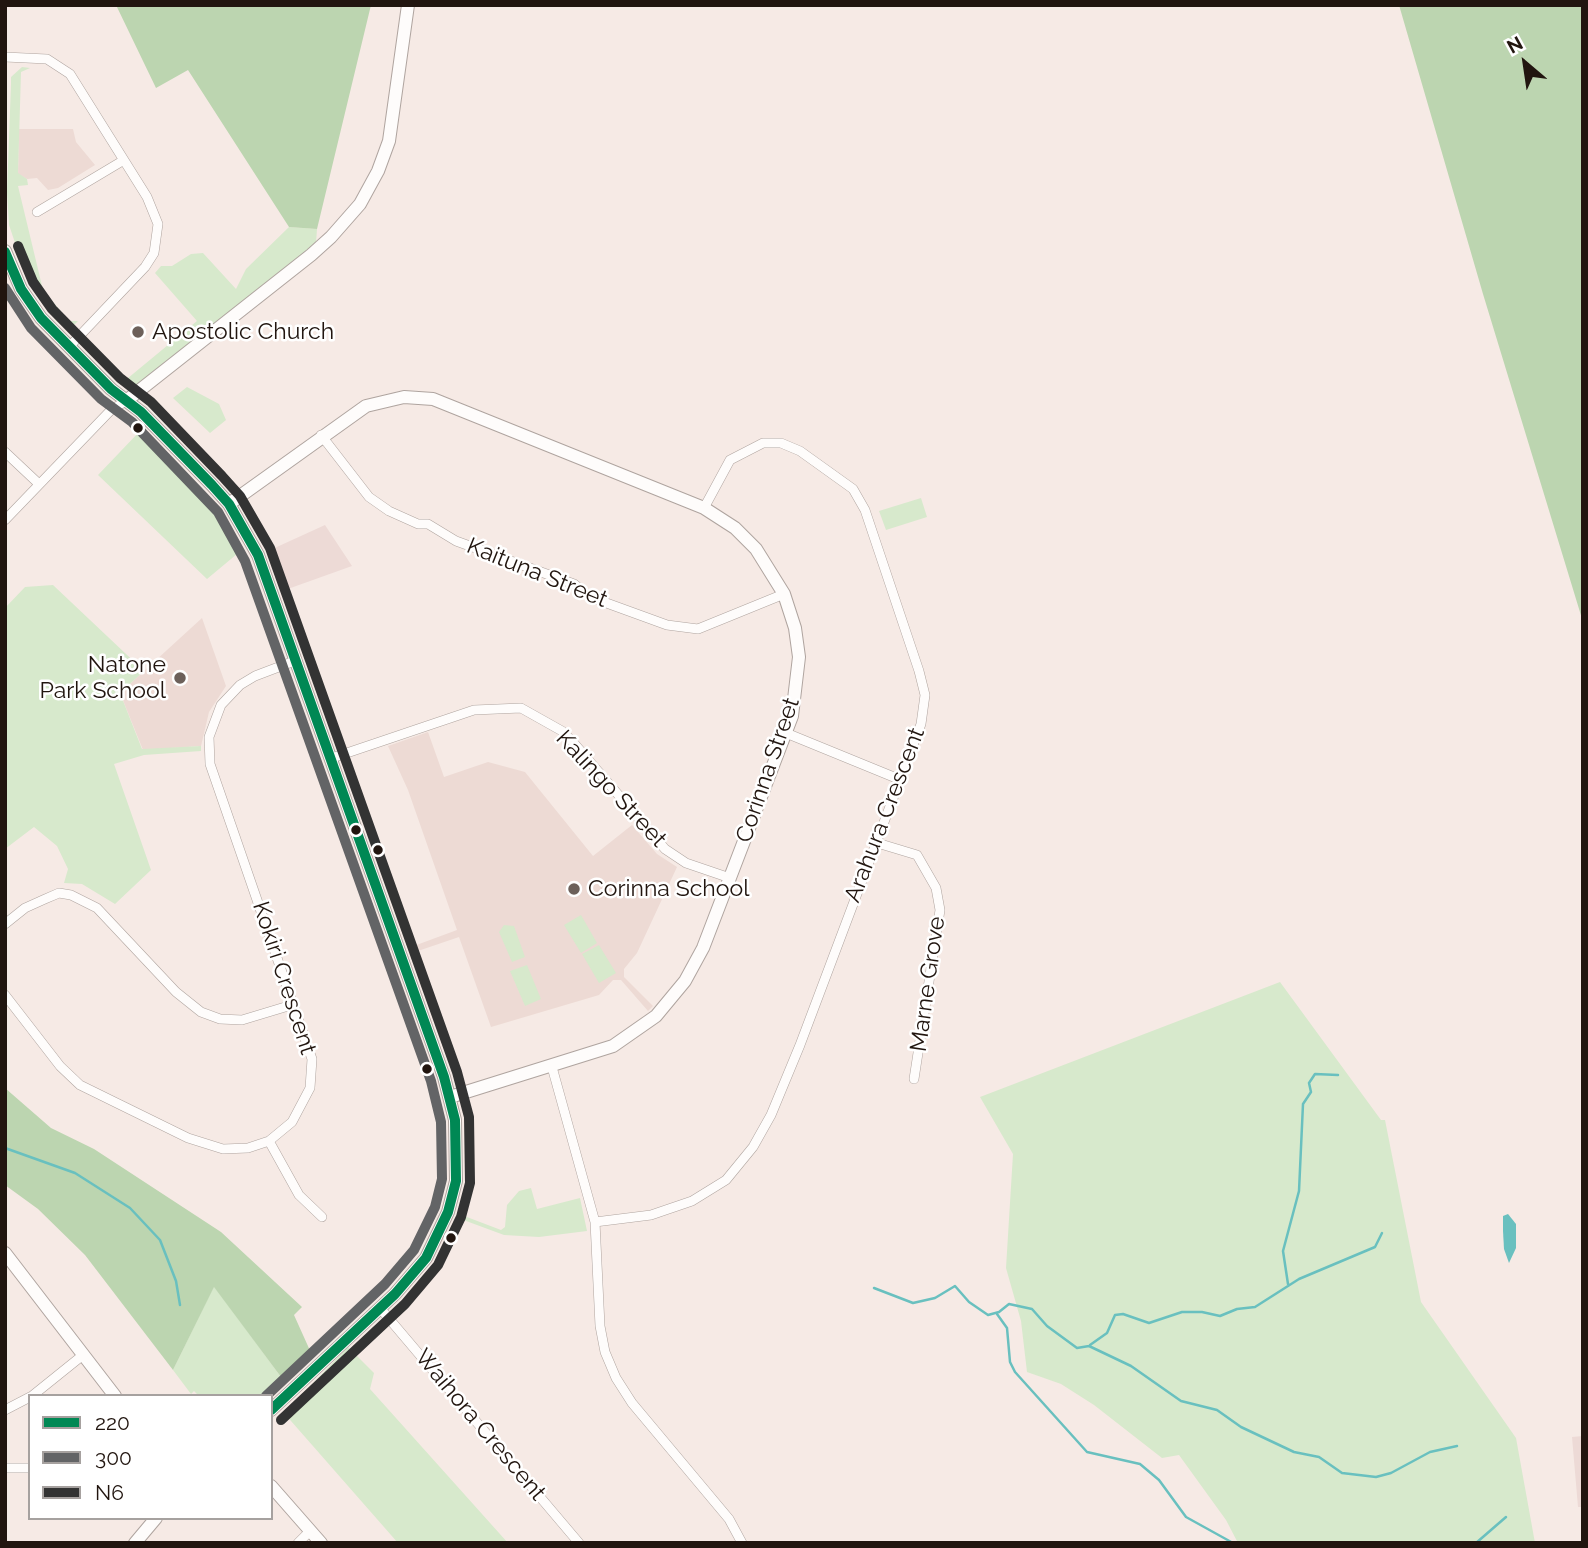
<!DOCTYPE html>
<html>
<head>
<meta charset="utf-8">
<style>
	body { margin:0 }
	#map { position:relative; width:1588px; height:1548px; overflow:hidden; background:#f6eae5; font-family:Raleway,sans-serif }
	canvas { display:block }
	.frame { position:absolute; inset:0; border:7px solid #21150f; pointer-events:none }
	.legend { position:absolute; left:28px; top:1394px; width:245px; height:126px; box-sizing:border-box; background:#fff; border:2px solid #a6a19f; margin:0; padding:9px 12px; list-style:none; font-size:21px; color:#21150f }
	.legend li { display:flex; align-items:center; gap:14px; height:35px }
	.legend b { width:35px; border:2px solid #a6a19f }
	.north { position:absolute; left:1490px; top:28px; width:70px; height:70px; -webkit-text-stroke:5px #fff; paint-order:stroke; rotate:331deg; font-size:19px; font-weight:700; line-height:28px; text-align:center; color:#21150f }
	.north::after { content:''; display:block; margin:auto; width:24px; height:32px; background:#21150f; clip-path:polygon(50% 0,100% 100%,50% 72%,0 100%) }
</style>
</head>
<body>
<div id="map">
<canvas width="1588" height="1548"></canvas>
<div class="frame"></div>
<ul class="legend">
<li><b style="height:9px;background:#008854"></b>220</li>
<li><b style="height:9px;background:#636466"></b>300</li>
<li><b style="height:9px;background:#333"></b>N6</li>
</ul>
<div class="north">N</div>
</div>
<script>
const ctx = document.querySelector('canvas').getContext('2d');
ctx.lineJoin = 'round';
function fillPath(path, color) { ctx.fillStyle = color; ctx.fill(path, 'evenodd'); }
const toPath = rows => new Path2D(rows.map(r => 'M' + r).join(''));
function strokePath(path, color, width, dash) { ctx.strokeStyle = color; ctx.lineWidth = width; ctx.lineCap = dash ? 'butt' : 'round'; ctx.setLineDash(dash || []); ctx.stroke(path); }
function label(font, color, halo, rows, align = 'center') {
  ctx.font = font + ' Raleway,sans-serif'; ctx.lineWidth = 5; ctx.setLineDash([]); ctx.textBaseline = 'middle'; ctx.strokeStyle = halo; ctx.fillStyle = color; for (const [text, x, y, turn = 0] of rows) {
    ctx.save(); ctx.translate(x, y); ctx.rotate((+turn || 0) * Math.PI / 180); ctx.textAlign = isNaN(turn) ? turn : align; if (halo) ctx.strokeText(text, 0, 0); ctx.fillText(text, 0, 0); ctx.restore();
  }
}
fillPath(toPath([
	[325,525,352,566,285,590,268,551],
	[1583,1436,1583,1507,1578,1507,1572,1437]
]), '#eddad6');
fillPath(toPath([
	[19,129,73,129,76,142,95,165,58,188,48,190,37,178,27,179,18,174],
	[202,618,226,686,209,712,201,746,143,750,120,693],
	[428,732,444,777,488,762,525,772,593,856,632,825,657,854,677,867,637,953,624,969,624,977,653,1006,648,1011,621,980,613,980,599,995,491,1027,459,937,412,953,411,947,457,930,408,790,388,746]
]), '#eddad4');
fillPath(toPath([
	[22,67,30,68,21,72,18,173,27,179,28,185,18,186,43,290,69,321,78,321,72,327,57,322,29,284,9,225,7,192,11,84,11,77],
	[289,227,317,229,316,243,142,384,127,389,122,383,197,321,155,273,161,266,172,266,191,254,203,253,236,289,246,269],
	[187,387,219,404,226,420,210,433,173,398],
	[140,431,227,520,247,556,242,559,237,554,207,579,98,475],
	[921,498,927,517,886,530,879,511],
	[53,585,144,671,120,693,142,749,201,746,201,751,144,755,114,764,151,870,115,904,82,884,64,883,68,869,57,846,34,827,5,849,5,608,25,587],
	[581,915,597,943,581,953,564,925],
	[504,925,514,926,525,957,512,962,499,932],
	[599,945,616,973,599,983,582,954],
	[527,965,541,999,525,1006,510,971],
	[1280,982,1381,1120,1385,1120,1421,1302,1516,1438,1535,1543,1238,1543,1226,1520,1179,1455,1162,1458,1094,1405,1061,1384,1027,1372,1021,1321,1006,1268,1013,1154,980,1097],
	[531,1188,537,1209,580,1198,587,1231,539,1237,504,1235,458,1218,459,1214,501,1230,505,1227,507,1205,519,1191],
	[214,1286,284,1381,269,1396,199,1396,194,1391,191,1394,173,1370],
	[348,1347,374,1373,370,1389,508,1543,398,1543,284,1413]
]), '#d7e9cc');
fillPath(toPath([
	[116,5,371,5,317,229,289,227,188,70,156,88],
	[1399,5,1583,5,1583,622,1483,294],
	[5,1088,51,1128,94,1149,221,1232,302,1307,294,1315,312,1355,284,1381,214,1287,173,1370,85,1255,38,1209,5,1185]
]), '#bcd5b0');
fillPath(toPath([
	[1508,1214,1516,1224,1516,1248,1509,1263,1504,1249,1503,1231,1503,1216]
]), '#69c0bf');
strokePath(toPath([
	[5,1148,75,1173,130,1208,160,1240,176,1281,180,1305],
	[1288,1284,1283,1251,1299,1191,1303,1104,1311,1092,1309,1083,1315,1074,1338,1075],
	[874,1288,913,1303,935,1298,955,1286,969,1302,988,1315,999,1312,1009,1304,1032,1309,1047,1326,1077,1348,1089,1346,1131,1366,1181,1401,1217,1410,1241,1427,1294,1452,1319,1457,1342,1473,1376,1477,1391,1473,1430,1452,1457,1446],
	[997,1314,1007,1328,1010,1362,1015,1372,1087,1452,1140,1464,1159,1480,1186,1517,1233,1543],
	[1090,1345,1107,1333,1115,1315,1123,1314,1149,1323,1182,1312,1202,1312,1220,1316,1237,1309,1255,1307,1299,1279,1375,1247,1382,1233],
	[1476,1543,1506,1517]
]), '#69c0bf', 2.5);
const street = toPath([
	[5,57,47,59,70,74,147,197,158,224,154,253,145,267,69,347],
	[37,212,124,160],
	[321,435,369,497,389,511,418,524,428,524,456,541,574,584,590,597,667,625,698,629,784,594],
	[5,452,39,484],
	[5,520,111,410,126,401],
	[786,733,901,780],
	[332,758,474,710,521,708,562,731,572,741,665,849,686,863,730,878],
	[874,842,917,855,936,888,940,910,914,1079],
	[5,924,25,908,45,899,59,893,71,895,97,908,176,992,201,1012,220,1019,242,1020,295,1004],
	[5,995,60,1066,80,1085,188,1138,223,1149,248,1148,269,1141,292,1122,310,1088,312,1059,210,764,209,737,221,705,240,685,255,676,297,660],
	[552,1067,595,1222,600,1326,605,1352,616,1378,632,1403,729,1519,742,1543],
	[269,1141,299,1195,322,1217],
	[595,1222,651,1215,692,1201,726,1180,753,1147,771,1115,800,1045,921,724,925,695,919,671,865,510,853,489,800,451,781,443,763,443,730,460,704,508],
	[380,1308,579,1543],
	[32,1396,83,1355],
	[5,1410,30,1397],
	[5,1468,30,1468],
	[298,1543,310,1531]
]);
const secondary = toPath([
	[5,251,21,289,41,318,111,389,141,412,212,485,229,504,258,555,444,1077,455,1120,456,1181,448,1212,426,1258,395,1294,271,1410],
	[126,401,311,255,331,237,360,204,378,171,389,141,408,5],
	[229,504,366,406,404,397,433,399,704,508,735,528,756,549,784,594,795,628,799,657,792,716,703,948,685,981,656,1016,613,1046,450,1097],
	[5,1253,115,1396],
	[271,1486,321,1543],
	[135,1543,156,1518]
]);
strokePath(street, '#afa49f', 10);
strokePath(secondary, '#afa49f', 14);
strokePath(street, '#fefcfb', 9);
strokePath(secondary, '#fefcfb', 12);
strokePath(toPath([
	[5,252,21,289,41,318,111,389,141,412,212,485,229,504,258,555,444,1077,455,1120,456,1181,448,1212,426,1258,395,1294,271,1410]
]), '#008854', 10);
strokePath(toPath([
	[5,288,31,328,101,399,132,422,218,512,245,561,431,1081,441,1122,442,1179,435,1207,414,1250,385,1284,266,1396]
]), '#636466', 10);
strokePath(toPath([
	[18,246,33,282,52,309,120,378,151,402,222,476,240,496,270,548,457,1072,469,1117,470,1183,461,1217,438,1265,405,1304,281,1420]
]), '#333', 10);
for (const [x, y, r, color] of [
	[138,332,7,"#6c605a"],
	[138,428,6,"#21150f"],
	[180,678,7,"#6c605a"],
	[356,830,6,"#21150f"],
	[378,850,6,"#21150f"],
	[574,889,7,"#6c605a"],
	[427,1069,6,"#21150f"],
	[451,1238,6,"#21150f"]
]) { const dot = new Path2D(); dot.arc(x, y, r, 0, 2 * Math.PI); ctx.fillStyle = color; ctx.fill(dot); strokePath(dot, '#fff', 2.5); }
label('23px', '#21150f', '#fff', [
	["Apostolic Church",152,332],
	["Natone",166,665,"right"],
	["Park School",166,691,"right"],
	["Corinna School",588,889]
], 'left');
label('23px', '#21150f', '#fff', [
	["Kaituna Street",537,573,22],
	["Corinna Street",768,770,-71],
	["Kalingo Street",611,789,47],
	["Arahura Crescent",885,815,-69],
	["Kokiri Crescent",284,978,72],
	["Marne Grove",928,984,-82],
	["Waihora Crescent",480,1425,50]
]);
</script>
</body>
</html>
